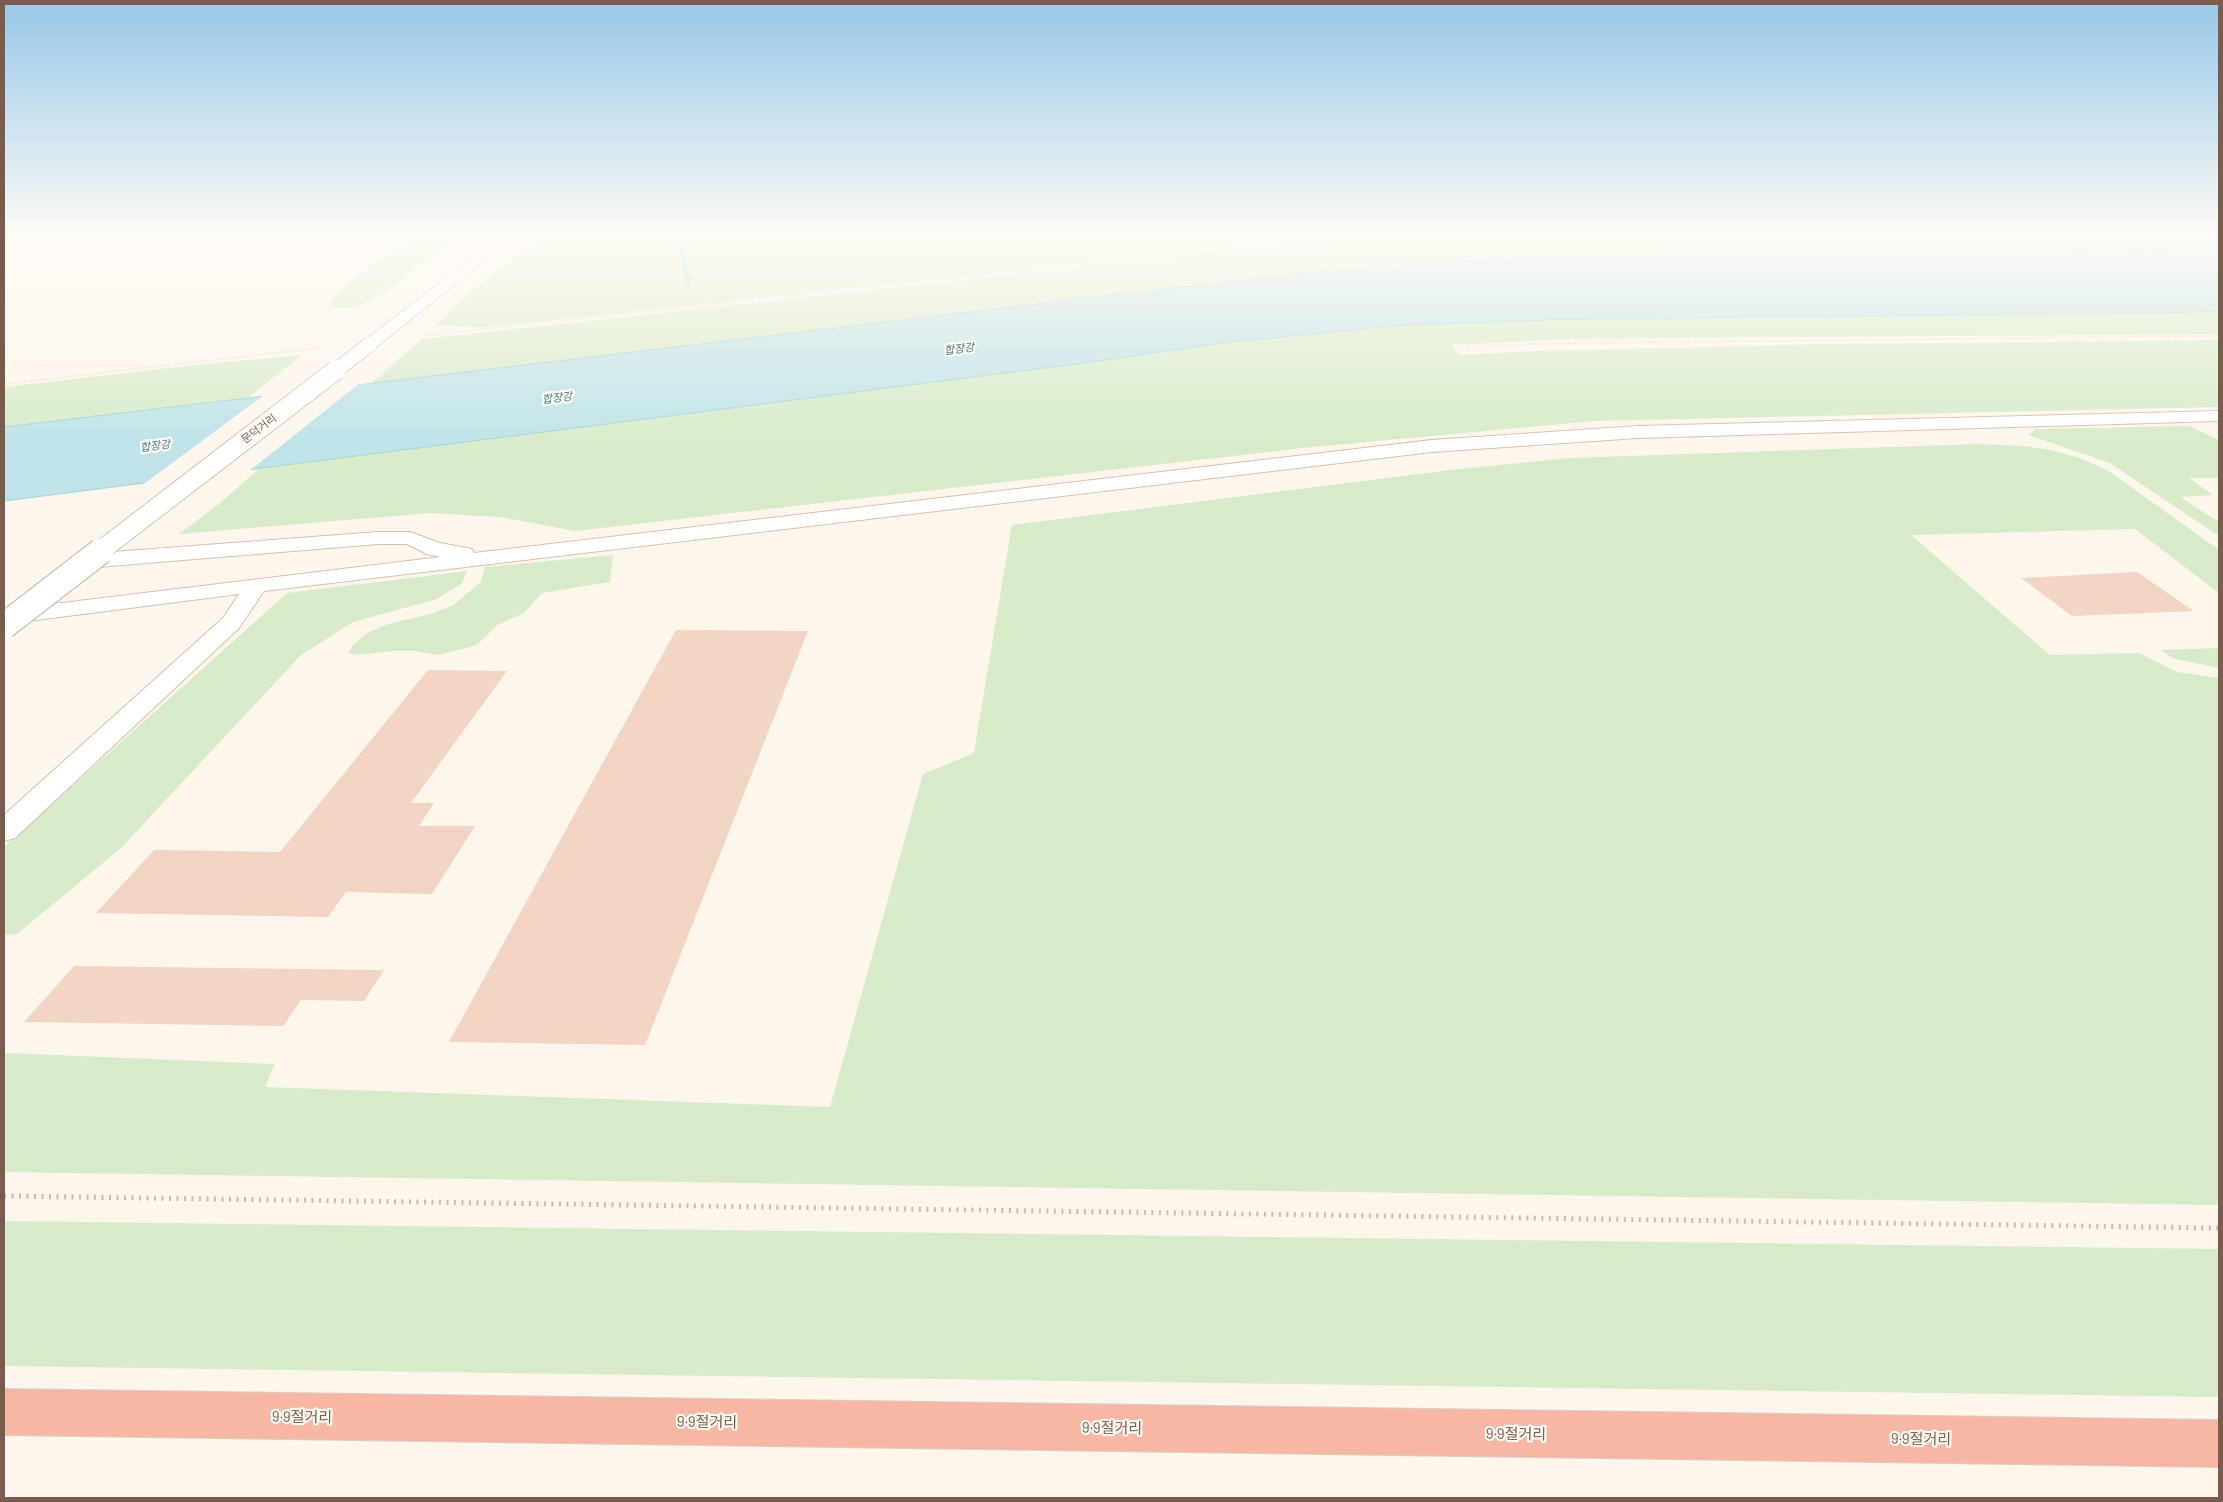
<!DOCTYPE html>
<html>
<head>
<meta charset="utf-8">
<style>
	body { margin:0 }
	#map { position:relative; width:2223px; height:1502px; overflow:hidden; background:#fdf6ec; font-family:Barlow,sans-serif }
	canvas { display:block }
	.frame { position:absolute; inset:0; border:5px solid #7a5c4d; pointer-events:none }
</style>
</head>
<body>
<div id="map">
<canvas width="2223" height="1502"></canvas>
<div class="frame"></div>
</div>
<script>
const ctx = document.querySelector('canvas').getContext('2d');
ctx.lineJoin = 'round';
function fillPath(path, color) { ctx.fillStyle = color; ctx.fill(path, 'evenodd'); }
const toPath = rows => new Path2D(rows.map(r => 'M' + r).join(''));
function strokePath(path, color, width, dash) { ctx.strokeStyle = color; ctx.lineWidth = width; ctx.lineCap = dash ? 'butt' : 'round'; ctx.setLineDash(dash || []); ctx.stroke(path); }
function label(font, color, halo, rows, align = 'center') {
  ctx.font = font + ' Barlow,"Noto Sans KR",sans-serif'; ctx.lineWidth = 4.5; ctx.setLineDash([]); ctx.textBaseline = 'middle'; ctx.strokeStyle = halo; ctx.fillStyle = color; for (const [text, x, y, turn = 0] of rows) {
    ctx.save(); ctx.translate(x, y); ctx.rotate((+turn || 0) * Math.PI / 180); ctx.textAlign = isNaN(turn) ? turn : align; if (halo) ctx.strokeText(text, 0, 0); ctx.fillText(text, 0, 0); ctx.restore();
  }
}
fillPath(toPath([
	[417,233,467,233,382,294,354,308,328,308,340,289],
	[545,233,1369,233,481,328,436,325,468,294],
	[1425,233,2201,233,2219,240,2219,248,1791,251,1498,259,1355,269,1171,288,369,385,422,339,1321,241],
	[2219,312,2219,334,1570,339,1452,345,1459,355,1536,351,1830,344,2219,340,2219,407,1594,421,1312,447,575,531,500,517,430,513,179,534,220,503,260,468,1091,362,1229,342,1405,325,1579,319],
	[302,355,245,400,4,427,4,387,195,365],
	[2189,426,2219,440,2219,478,2189,478,2213,495,2180,497,2219,522,2219,536,2110,463,2028,435,2036,429],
	[1979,444,2023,446,2050,450,2077,457,2096,465,2110,472,2219,550,2219,593,2135,529,1911,535,2050,655,2139,653,2177,672,2219,678,2219,1205,4,1172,4,1053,275,1064,265,1087,830,1107,923,774,974,753,1012,525,1450,470,1570,458],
	[613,555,610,582,542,593,524,613,497,625,477,645,439,655,416,651,392,651,357,655,348,653,353,645,367,633,388,624,430,614,452,606,481,582,485,567],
	[467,571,462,583,437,599,353,622,301,655,121,848,17,934,4,935,4,847,287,593],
	[2219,648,2219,668,2172,658,2161,650],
	[4,1221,2219,1249,2219,1397,4,1366]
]), '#d8ecc9');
const water = toPath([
	[2219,248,2219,312,1579,319,1405,325,1229,342,1091,362,4,501,4,427,1171,288,1355,269,1498,259,1791,251,2219,248]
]);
fillPath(water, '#bfe3e8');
strokePath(water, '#a5d3da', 1);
fillPath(toPath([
	[360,383,248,472,141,486,264,395]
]), '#fdf6ec');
strokePath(toPath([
	[678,233,688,283]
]), '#a5d3da', 5);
fillPath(toPath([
	[2137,572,2194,611,2072,616,2021,578],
	[676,630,808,631,645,1045,449,1042],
	[428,670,507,671,411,803,434,803,419,826,475,826,432,894,346,892,328,917,96,913,154,850,280,852],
	[74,966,384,970,364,1001,301,1000,283,1026,24,1022]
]), '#f3d5c3');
const secondary = toPath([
	[505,233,519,233,376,347,364,347,362,344,364,341,505,233],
	[2219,411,2219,421,1638,438,1432,452,264,591,239,628,15,838,4,841,4,815,223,618,239,594,5,624,4,610,441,557,427,554,407,544,378,544,86,568,78,566,75,561,78,556,86,554,378,532,410,532,440,543,472,549,474,553,1432,440,1638,426,2219,411]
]);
const highway = toPath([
	[4,1389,2219,1420,2219,1467,4,1435,4,1389]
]);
strokePath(secondary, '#d6c0b0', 2);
strokePath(highway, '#dad1cd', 2);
strokePath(toPath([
	[604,242,672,233],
	[419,336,1390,233],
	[1468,347,1564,343,2219,336],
	[4,384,319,348]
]), '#d9b8a5', 2, [0.5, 2]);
strokePath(toPath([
	[4,1196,2219,1228]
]), '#d9b8a5', 5, [2, 5.5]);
fillPath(secondary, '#fff');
fillPath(highway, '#f7b7a3');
const secondaryBridgeFar2 = toPath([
	[334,372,370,344]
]);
const secondaryBridgeFar1 = toPath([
	[99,552,336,370]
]);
const secondaryBridge = toPath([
	[4,626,101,551]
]);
strokePath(secondaryBridgeFar2, '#d6c0b0', 16, []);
strokePath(secondaryBridgeFar1, '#d6c0b0', 21, []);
strokePath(secondaryBridge, '#d6c0b0', 28, []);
strokePath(secondaryBridgeFar2, '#fff', 14);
strokePath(secondaryBridgeFar1, '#fff', 19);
strokePath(secondaryBridge, '#fff', 25);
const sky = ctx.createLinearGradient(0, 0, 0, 443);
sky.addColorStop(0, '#97c7e8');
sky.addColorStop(0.53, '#fefbf6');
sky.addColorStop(1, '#fefbf600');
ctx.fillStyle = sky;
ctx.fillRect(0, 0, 2223, 443);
label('italic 11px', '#437c86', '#fffaf3', [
	["합장강",959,349,-7],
	["합장강",557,398,-7],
	["합장강",155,446,-7]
]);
label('11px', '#7a5c4d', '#fffaf3', [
	["문덕거리",259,429,-37]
]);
label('15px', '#7a5c4d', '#fffaf3', [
	["9·9절거리",302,1417,1],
	["9·9절거리",707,1422,1],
	["9·9절거리",1112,1428,1],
	["9·9절거리",1516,1434,1],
	["9·9절거리",1921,1439,1]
]);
</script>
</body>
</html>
